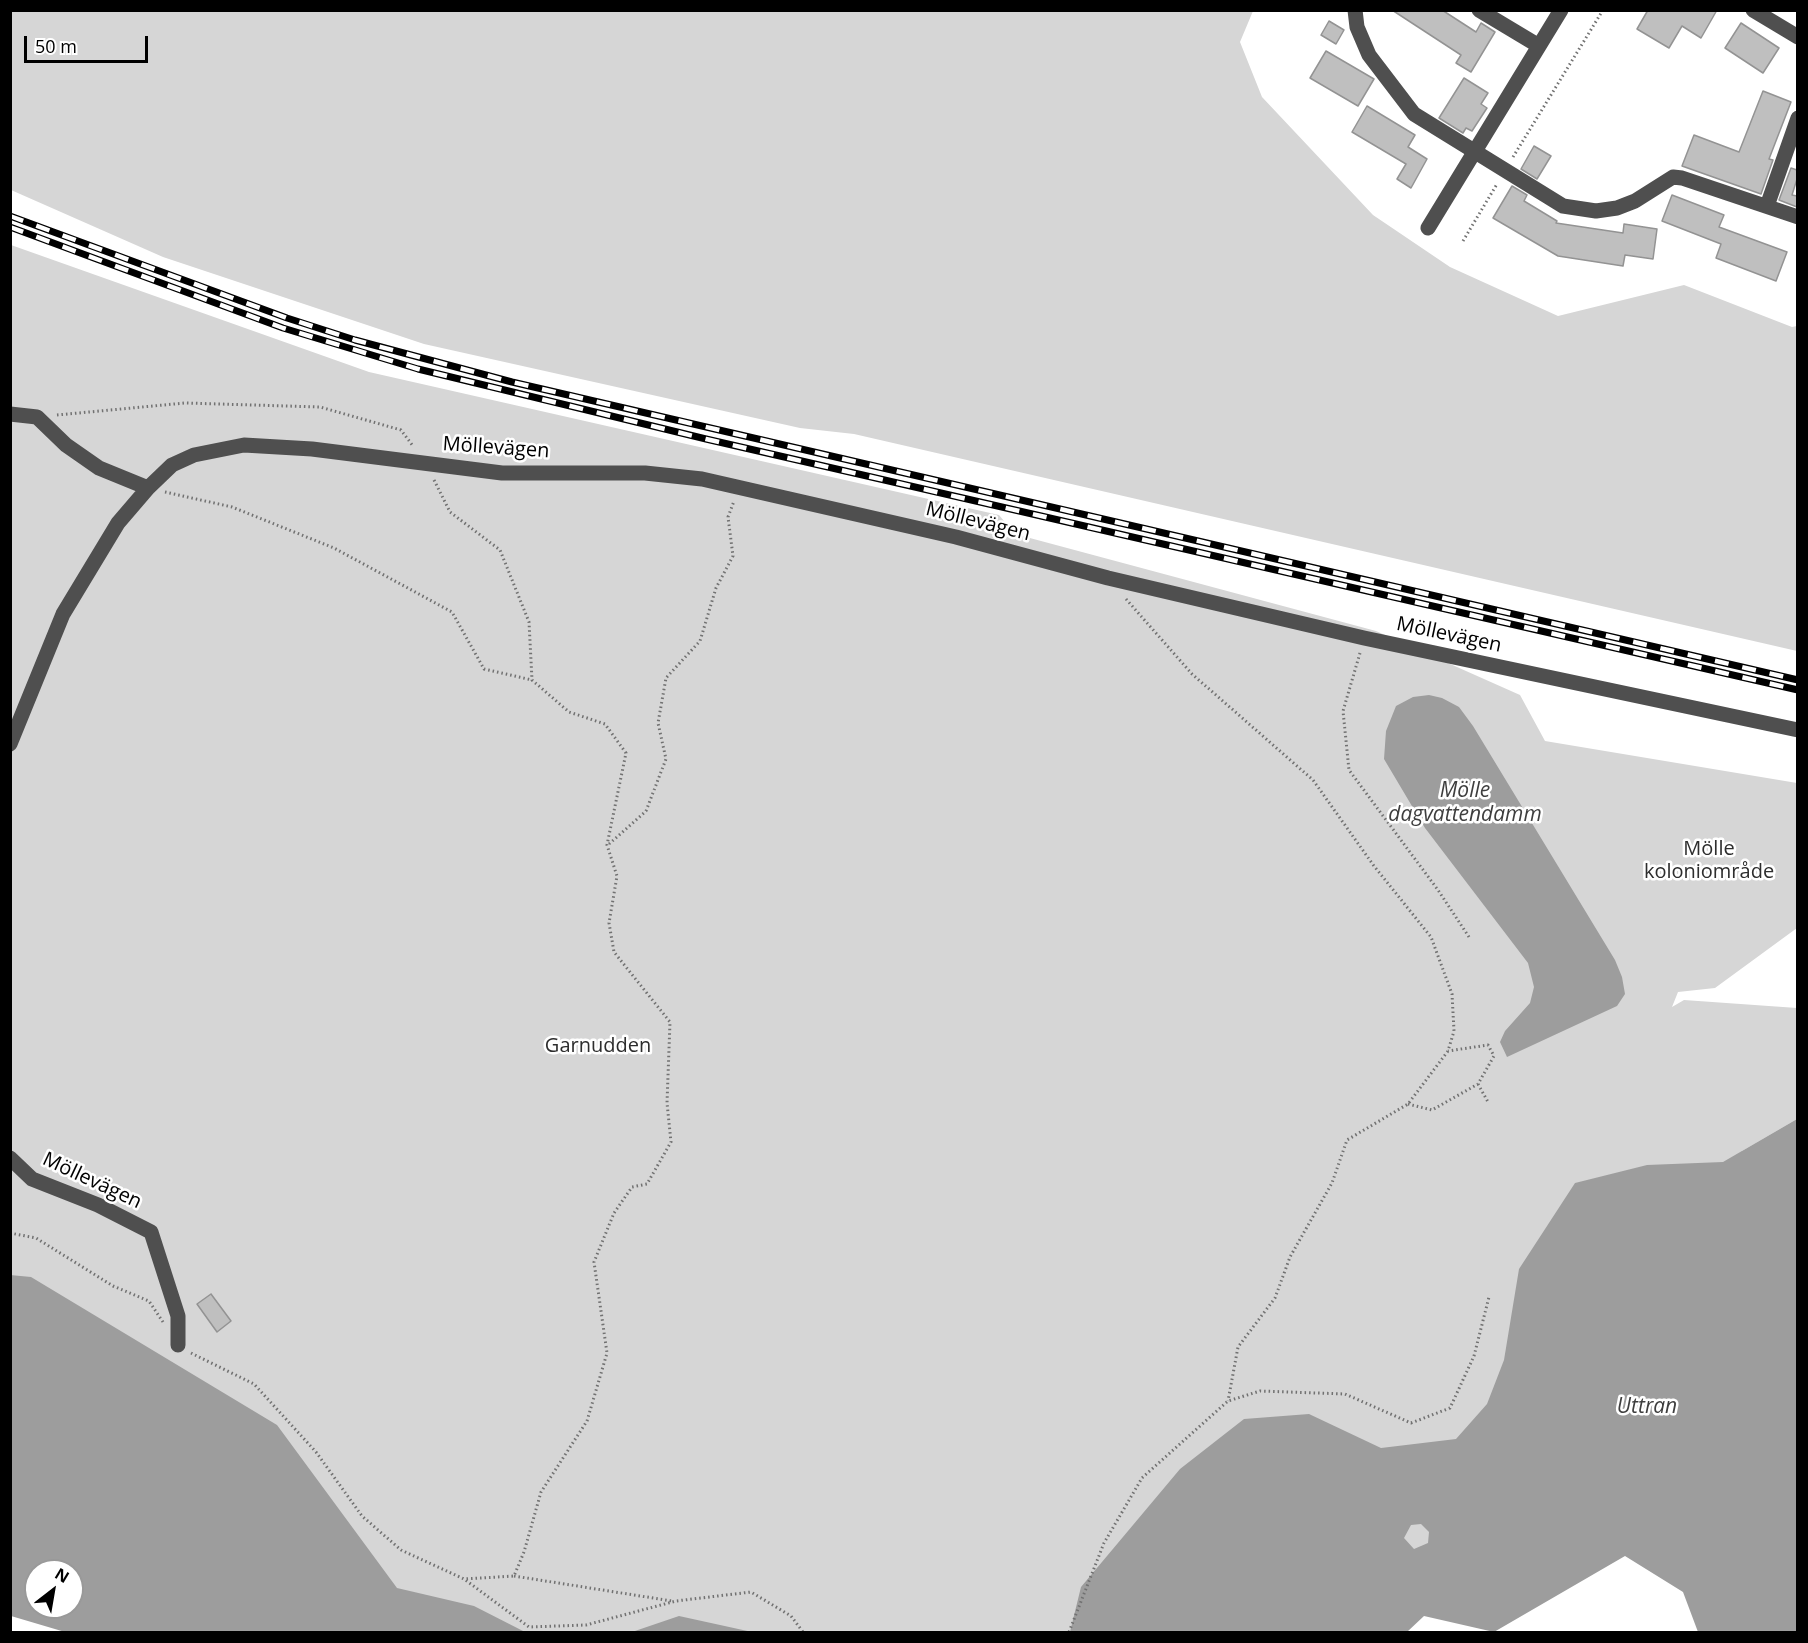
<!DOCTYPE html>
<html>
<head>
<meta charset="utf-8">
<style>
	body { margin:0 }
	#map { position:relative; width:1808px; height:1643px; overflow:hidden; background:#fff; font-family:"Open Sans",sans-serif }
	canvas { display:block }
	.frame { position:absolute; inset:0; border:12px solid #000; pointer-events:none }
	.north { position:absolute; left:24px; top:1559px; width:60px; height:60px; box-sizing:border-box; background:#fff; border:2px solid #999; border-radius:50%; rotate:31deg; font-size:16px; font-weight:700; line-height:24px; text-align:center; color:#000 }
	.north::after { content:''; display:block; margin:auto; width:21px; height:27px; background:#000; clip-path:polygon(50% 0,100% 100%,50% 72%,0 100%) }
	.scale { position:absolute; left:24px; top:36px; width:124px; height:27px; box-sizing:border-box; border:3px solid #000; border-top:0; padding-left:8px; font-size:18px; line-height:21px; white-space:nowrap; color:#000; -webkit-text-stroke:4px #fff; paint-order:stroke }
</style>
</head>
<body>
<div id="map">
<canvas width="1808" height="1643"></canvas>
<div class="frame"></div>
<div class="north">N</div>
<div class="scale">50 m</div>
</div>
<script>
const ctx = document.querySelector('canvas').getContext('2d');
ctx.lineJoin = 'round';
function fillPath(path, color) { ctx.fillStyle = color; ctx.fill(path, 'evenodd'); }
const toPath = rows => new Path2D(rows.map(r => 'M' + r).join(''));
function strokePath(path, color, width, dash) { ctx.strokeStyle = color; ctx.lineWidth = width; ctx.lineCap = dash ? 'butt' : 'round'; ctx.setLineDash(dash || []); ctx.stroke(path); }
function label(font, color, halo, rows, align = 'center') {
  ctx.font = font + ' "Open Sans",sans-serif'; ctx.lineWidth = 5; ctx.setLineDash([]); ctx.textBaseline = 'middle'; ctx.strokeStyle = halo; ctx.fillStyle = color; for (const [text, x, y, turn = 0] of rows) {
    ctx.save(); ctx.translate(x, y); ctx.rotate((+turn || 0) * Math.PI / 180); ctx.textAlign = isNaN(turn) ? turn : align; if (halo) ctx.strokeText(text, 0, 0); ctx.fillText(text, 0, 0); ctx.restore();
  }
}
fillPath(toPath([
	[11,10,1253,11,1240,42,1262,97,1373,215,1450,267,1558,316,1684,285,1792,327,1797,326,1797,651,854,434,800,428,424,344,163,257,11,190],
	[11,245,369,372,999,515,1015,534,1376,631,1520,695,1545,741,1797,783,1797,928,1715,988,1678,992,1672,1007,1684,1000,1797,1008,1797,1119,1742,1151,1797,1480,1279,1632,246,1632,11,1458]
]), '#d6d6d6');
fillPath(toPath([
	[1429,695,1442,698,1459,707,1473,726,1615,960,1622,977,1625,994,1617,1006,1507,1057,1500,1042,1505,1031,1530,1003,1534,987,1528,963,1425,828,1384,759,1386,731,1396,706,1413,697],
	[1797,1119,1797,1632,1698,1632,1683,1592,1625,1556,1494,1632,1424,1616,1407,1632,1070,1632,1081,1587,1180,1469,1244,1419,1309,1414,1381,1448,1456,1439,1487,1404,1504,1360,1519,1269,1575,1183,1647,1165,1723,1162],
	[1421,1524,1429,1532,1428,1543,1414,1549,1404,1538,1411,1525],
	[10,1275,31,1277,277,1425,397,1588,474,1606,525,1632,65,1632,11,1616],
	[36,1571,72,1571,72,1607,36,1607],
	[679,1616,752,1632,632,1632]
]), '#9d9d9d');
const building = toPath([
	[1392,10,1442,10,1476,32,1481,23,1495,32,1471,72,1456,63,1461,55,1392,10],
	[1648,10,1717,10,1701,38,1682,26,1669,48,1637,29,1648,10],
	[1329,21,1344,30,1336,44,1321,35,1329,21],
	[1741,23,1779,48,1763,73,1725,48,1741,23],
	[1326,51,1374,79,1358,106,1310,78,1326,51],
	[1464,78,1488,93,1481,104,1487,108,1472,131,1466,128,1463,133,1439,118,1464,78],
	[1763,91,1791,102,1769,159,1773,160,1761,194,1682,166,1694,135,1739,152,1763,91],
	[1367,106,1415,135,1408,147,1427,159,1411,188,1397,179,1406,164,1352,132,1367,106],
	[1534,146,1551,156,1537,179,1521,169,1534,146],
	[1791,168,1797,170,1797,179,1792,195,1797,196,1797,207,1779,200,1791,168],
	[1512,186,1527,195,1524,201,1557,221,1556,223,1623,233,1624,224,1657,229,1653,259,1625,255,1623,266,1558,256,1493,218,1512,186],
	[1672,195,1724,215,1719,227,1787,252,1776,281,1716,258,1721,244,1662,221,1672,195],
	[211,1294,231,1321,217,1332,197,1304,211,1294]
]);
fillPath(building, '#bfbfbf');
strokePath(building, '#939393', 1.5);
strokePath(toPath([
	[1513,157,1603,10],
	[1463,241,1497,184],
	[57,415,185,403,320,407,401,430,413,446],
	[434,480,450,512,500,550,529,622,532,680,569,712,605,724,626,753,607,845,617,876,609,923,614,952,670,1022,667,1103,671,1142,647,1184,632,1187,614,1213,594,1262,607,1353,587,1421,541,1492,524,1552,514,1576,464,1579],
	[165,492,232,507,334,548,452,612,484,669,532,680],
	[1126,599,1192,674,1313,780,1374,866,1431,937,1452,994,1454,1031,1448,1051,1408,1104,1347,1140,1332,1183,1290,1257,1275,1298,1238,1347,1228,1401],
	[1360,653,1343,711,1349,770,1438,890,1469,937],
	[609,844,646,811,666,759,658,723,666,678,700,641,716,588,733,556,728,517,734,501],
	[1478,1084,1488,1102],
	[1408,1104,1432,1110,1478,1084,1494,1056,1488,1045,1448,1051],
	[10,1233,36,1238,113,1286,149,1301,163,1322],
	[191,1353,254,1384,316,1452,362,1516,401,1550,464,1579,529,1627,586,1625,676,1601,751,1592,791,1616,803,1632],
	[514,1576,672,1601],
	[1069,1632,1104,1543,1142,1478,1228,1401,1260,1391,1345,1394,1411,1423,1450,1408,1474,1356,1489,1297]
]), '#717171', 3, [1.5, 3]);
strokePath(toPath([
	[1355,10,1357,27,1369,55,1414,114,1563,206,1596,211,1617,208,1635,201,1673,177,1682,178,1798,217],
	[1479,10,1539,46],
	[1753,10,1798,37],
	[1767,206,1798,118],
	[1428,228,1561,10],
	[10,414,37,417,66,445,99,468,148,488],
	[10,744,63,614,118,523,148,488,172,465,194,455,244,445,312,449,502,473,645,473,702,479,956,537,1108,578,1364,638,1798,730],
	[10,1158,32,1179,98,1205,151,1232,178,1316,178,1345]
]), '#4f4f4f', 15);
const rail = toPath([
	[10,216,287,318,355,340,512,382,1798,680],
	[10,227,283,328,418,369,706,439,1798,690]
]);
strokePath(rail, '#000', 7);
strokePath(rail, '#fff', 4.5, [14]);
label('20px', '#000', '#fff', [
	["Möllevägen",496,448,4],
	["Möllevägen",978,522,14],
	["Möllevägen",1449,635,12],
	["Möllevägen",92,1181,25]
]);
label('20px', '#2d2d2d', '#fff', [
	["Mölle",1709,849],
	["koloniområde",1709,872],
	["Garnudden",598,1046]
]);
label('italic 21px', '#3e3e3e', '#fff', [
	["Mölle",1465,791],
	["dagvattendamm",1465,815],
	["Uttran",1647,1407]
]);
</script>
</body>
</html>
